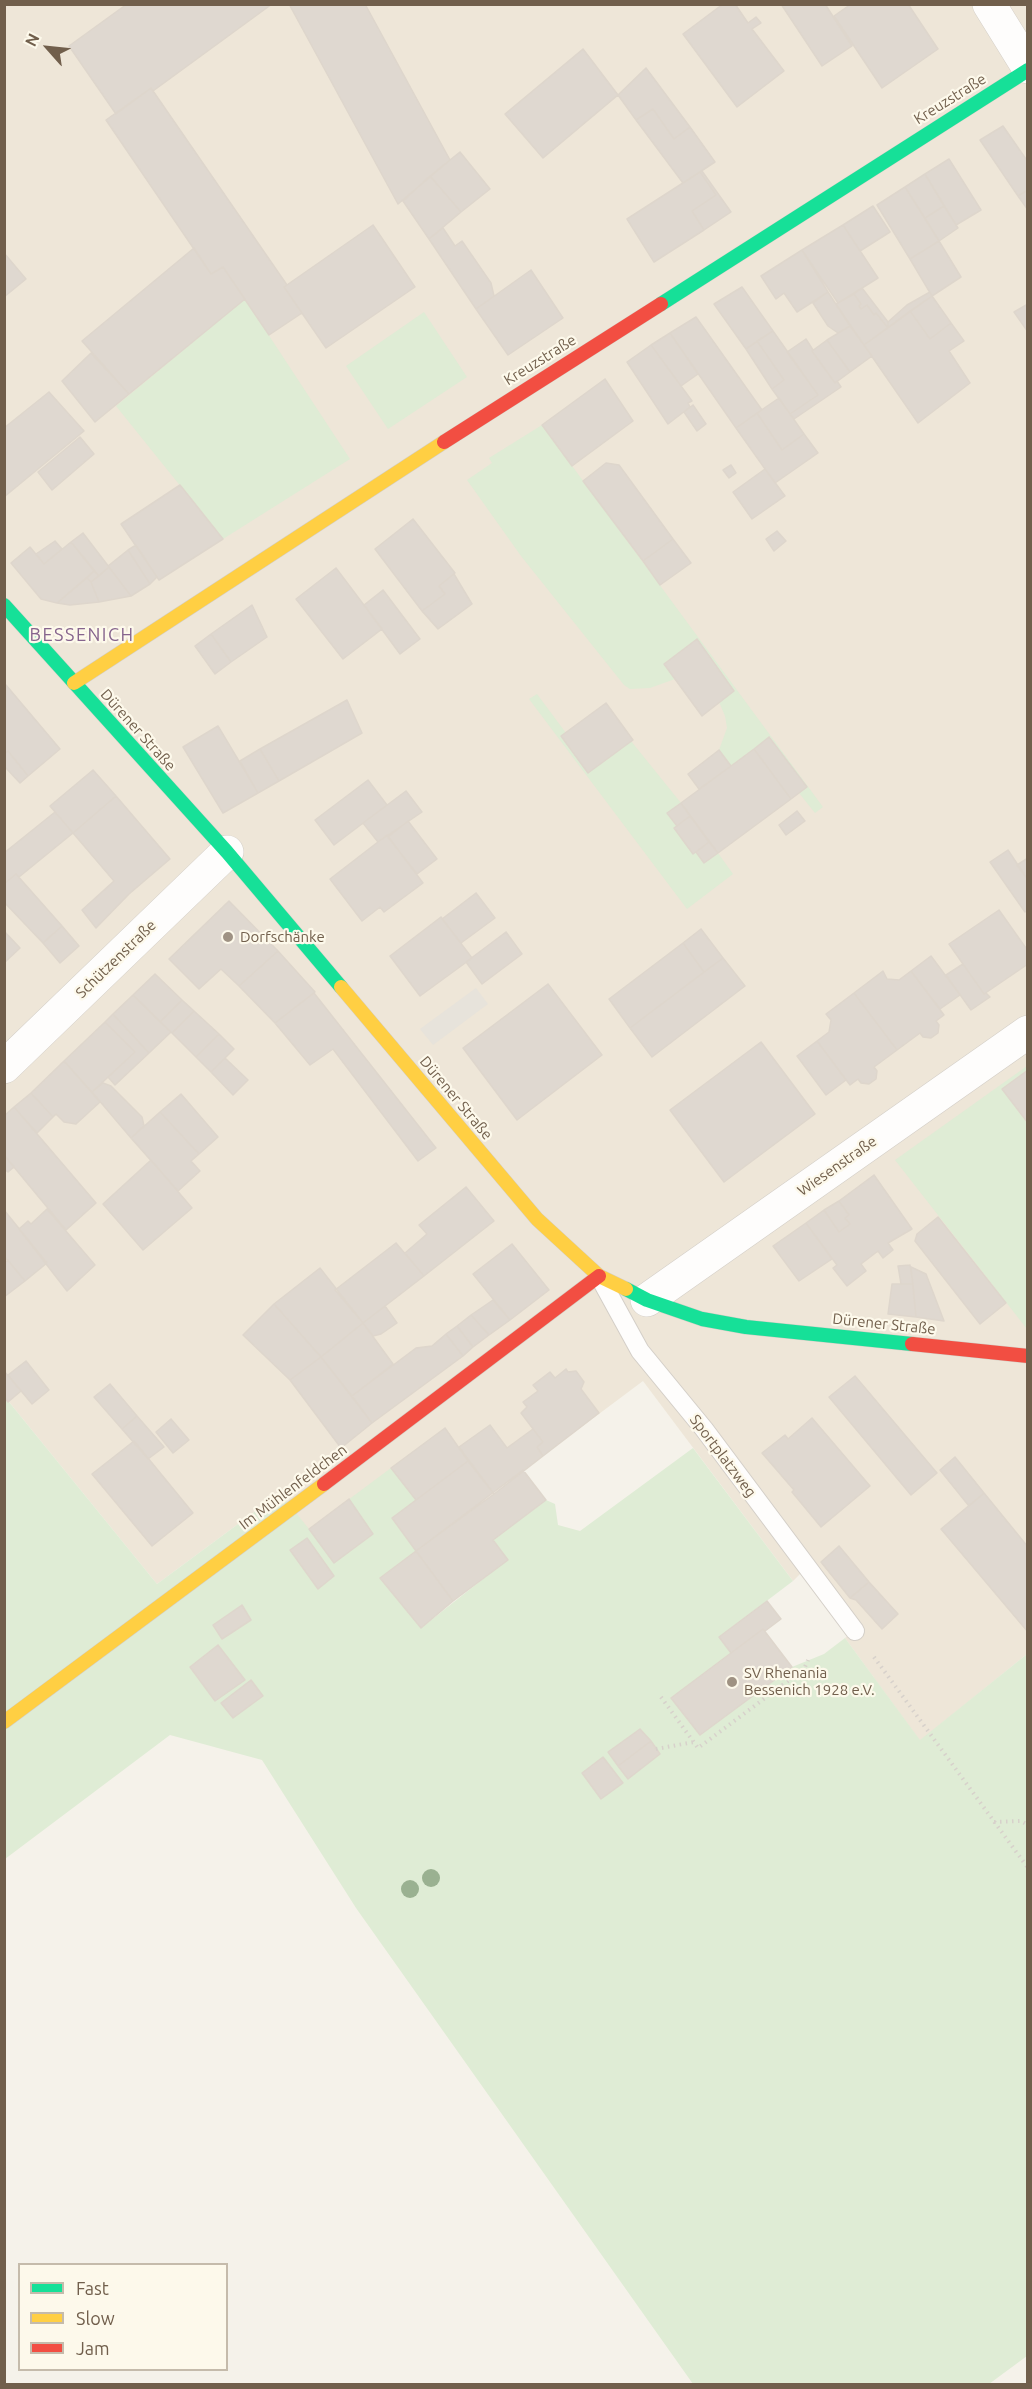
<!DOCTYPE html>
<html>
<head>
<meta charset="utf-8">
<style>
	body { margin:0 }
	#map { position:relative; width:1032px; height:2389px; overflow:hidden; background:#f5f2ea; font-family:Ubuntu,sans-serif }
	canvas { display:block }
	.frame { position:absolute; inset:0; border:6px solid #715f4c; pointer-events:none }
	.legend { position:absolute; left:18px; top:2263px; width:210px; height:108px; box-sizing:border-box; background:#fdf9eb; border:2px solid #c5bbab; margin:0; padding:8px 10px; list-style:none; font-size:18px; color:#715f4c }
	.legend li { display:flex; align-items:center; gap:12px; height:30px }
	.legend b { width:30px; border:2px solid #c5bbab }
	.north { position:absolute; left:18px; top:18px; width:60px; height:60px; -webkit-text-stroke:4px #fdf9eb; paint-order:stroke; rotate:297deg; font-size:16px; font-weight:700; line-height:24px; text-align:center; color:#715f4c }
	.north::after { content:''; display:block; margin:auto; width:21px; height:27px; background:#715f4c; clip-path:polygon(50% 0,100% 100%,50% 72%,0 100%) }
</style>
</head>
<body>
<div id="map">
<canvas width="1032" height="2389"></canvas>
<div class="frame"></div>
<ul class="legend">
<li><b style="height:8px;background:#16e098"></b>Fast</li>
<li><b style="height:8px;background:#ffcf43"></b>Slow</li>
<li><b style="height:8px;background:#f24e42"></b>Jam</li>
</ul>
<div class="north">N</div>
</div>
<script>
const ctx = document.querySelector('canvas').getContext('2d');
ctx.lineJoin = 'round';
function fillPath(path, color) { ctx.fillStyle = color; ctx.fill(path, 'evenodd'); }
const toPath = rows => new Path2D(rows.map(r => 'M' + r).join(''));
function strokePath(path, color, width, dash) { ctx.strokeStyle = color; ctx.lineWidth = width; ctx.lineCap = dash ? 'butt' : 'round'; ctx.setLineDash(dash || []); ctx.stroke(path); }
function label(font, color, halo, rows, align = 'center') {
  ctx.font = font + ' Ubuntu,sans-serif'; ctx.lineWidth = 4.5; ctx.setLineDash([]); ctx.textBaseline = 'middle'; ctx.strokeStyle = halo; ctx.fillStyle = color; for (const [text, x, y, turn = 0] of rows) {
    ctx.save(); ctx.translate(x, y); ctx.rotate((+turn || 0) * Math.PI / 180); ctx.textAlign = isNaN(turn) ? turn : align; if (halo) ctx.strokeText(text, 0, 0); ctx.fillText(text, 0, 0); ctx.restore();
  }
}
fillPath(toPath([
	[5,5,1027,5,1027,1654,920,1741,845,1638,854,1631,807,1567,793,1581,643,1381,357,1595,280,1493,157,1584,5,1397]
]), '#eee6d8');
fillPath(toPath([
	[476,988,488,1004,433,1045,420,1029]
]), '#e7e3db');
fillPath(toPath([
	[245,299,350,459,223,539,116,406],
	[424,312,467,377,388,429,346,366],
	[542,425,823,807,815,813,799,793,806,787,770,737,731,766,719,750,727,728,725,716,719,702,734,691,697,639,664,664,675,679,650,688,630,689,624,685,521,556,467,480,492,463,489,458],
	[537,694,566,733,631,741,681,803,667,814,677,826,674,828,693,854,696,852,704,863,718,853,733,874,687,909,529,699],
	[1027,1066,1027,1070,1002,1089,1027,1123,1027,1329,895,1160],
	[5,1397,157,1584,280,1493,309,1529,391,1468,416,1500,416,1551,381,1578,421,1628,507,1560,493,1540,546,1500,555,1504,558,1525,580,1531,693,1448,793,1581,719,1637,731,1653,672,1698,700,1735,792,1667,824,1654,845,1638,920,1740,1027,1654,1027,2356,989,2384,693,2384,356,1908,262,1760,170,1735,5,1859],
	[218,1645,244,1680,215,1701,190,1667]
]), '#dfecd5');
const building = toPath([
	[127,4,272,4,153,91,151,88,116,114,69,46,127,4],
	[289,4,365,4,450,160,398,204,289,4],
	[723,4,735,4,748,23,756,17,761,23,752,29,784,71,737,107,683,34,723,4],
	[781,4,825,4,852,46,822,66,781,4],
	[851,4,908,4,938,49,882,88,834,16,851,4],
	[583,49,618,95,543,158,505,114,583,49],
	[646,68,690,127,674,139,653,109,636,120,618,95,646,68],
	[151,88,287,285,284,287,302,313,269,335,223,267,211,274,106,120,151,88],
	[653,109,674,139,690,127,715,162,683,183,636,120,653,109],
	[1003,126,1028,162,1028,190,1018,196,980,140,1003,126],
	[460,152,490,189,461,212,430,176,460,152],
	[949,159,981,210,956,225,925,174,949,159],
	[702,171,731,212,704,230,692,211,716,195,700,172,702,171],
	[700,172,716,195,692,211,704,230,654,262,627,219,700,172],
	[925,174,944,206,925,218,905,187,925,174],
	[430,176,461,212,429,239,403,201,430,176],
	[905,187,939,241,910,259,877,205,905,187],
	[1028,190,1028,210,1018,196,1028,190],
	[873,206,890,232,860,251,843,225,873,206],
	[944,206,958,228,939,241,925,218,944,206],
	[373,225,415,287,326,348,284,287,373,225],
	[843,225,878,278,838,303,802,250,843,225],
	[443,228,455,246,462,241,491,283,494,296,476,309,429,239,443,228],
	[939,241,961,277,932,296,910,259,939,241],
	[194,248,211,274,223,267,245,299,129,394,82,341,194,248],
	[802,250,828,292,797,312,784,293,776,299,761,276,802,250],
	[4,253,26,279,4,297,4,253],
	[531,270,563,318,508,355,476,309,531,270],
	[742,287,773,331,746,349,714,304,742,287],
	[862,288,888,322,888,328,876,313,874,315,867,305,861,309,859,306,861,304,854,294,862,288],
	[828,292,850,326,838,333,828,326,813,303,828,292],
	[930,292,932,296,888,328,888,322,907,305,930,292],
	[854,294,861,304,859,306,861,309,867,305,874,315,876,313,888,328,864,345,836,304,854,294],
	[932,296,951,323,930,339,910,311,932,296],
	[1028,304,1028,332,1014,312,1028,304],
	[910,311,930,339,951,323,964,341,949,351,970,383,918,423,864,345,910,311],
	[696,317,762,410,736,428,670,333,696,317],
	[850,326,872,356,850,372,827,340,850,326],
	[773,331,818,395,790,414,772,389,784,380,757,341,773,331],
	[670,333,698,374,681,386,651,345,670,333],
	[806,339,813,350,812,351,835,383,837,381,841,387,794,419,790,414,818,395,787,352,806,339],
	[827,340,850,372,835,383,812,351,827,340],
	[757,341,784,380,772,389,746,349,757,341],
	[651,345,692,401,688,403,690,407,668,424,627,362,651,345],
	[91,353,129,394,95,422,62,381,91,353],
	[605,379,633,421,572,466,542,425,605,379],
	[49,392,84,431,4,497,4,428,49,392],
	[779,398,804,434,782,450,757,413,779,398],
	[693,405,706,424,697,431,684,412,693,405],
	[757,413,782,450,804,434,818,453,775,483,736,428,757,413],
	[80,437,94,454,52,490,38,472,80,437],
	[606,463,619,465,673,539,643,561,583,481,606,463],
	[731,465,736,473,729,478,723,470,731,465],
	[765,469,785,496,752,519,733,492,765,469],
	[180,485,223,539,159,580,121,524,180,485],
	[413,519,455,573,439,586,445,594,422,611,375,549,413,519],
	[777,531,786,541,774,551,766,539,777,531],
	[83,533,109,567,99,576,71,542,83,533],
	[673,539,691,563,660,585,643,561,673,539],
	[55,541,62,549,44,564,36,554,55,541],
	[71,542,94,571,57,603,41,599,11,563,30,547,44,564,71,542],
	[136,545,157,577,150,584,128,550,136,545],
	[128,550,150,584,131,596,108,566,128,550],
	[109,567,131,596,99,602,91,582,109,567],
	[336,568,382,629,343,659,296,599,336,568],
	[94,571,99,576,91,582,87,578,94,571],
	[454,574,472,604,438,629,422,611,445,594,439,586,454,574],
	[87,578,91,582,99,602,70,605,57,603,87,578],
	[383,590,420,639,400,654,364,605,383,590],
	[252,605,267,637,231,662,211,634,252,605],
	[211,634,231,662,215,674,195,646,211,634],
	[697,639,734,691,702,716,664,664,697,639],
	[6,685,60,749,28,776,8,751,4,754,6,685],
	[347,700,362,733,279,781,260,749,347,700],
	[606,703,633,740,588,773,561,736,606,703],
	[218,726,258,793,223,813,183,747,218,726],
	[769,737,807,787,791,799,754,749,769,737],
	[260,749,279,781,258,793,240,761,260,749],
	[754,749,791,799,718,853,681,803,754,749],
	[719,750,731,766,699,789,688,774,719,750],
	[8,751,28,776,20,783,4,766,4,754,8,751],
	[93,770,116,796,73,833,50,806,93,770],
	[368,780,387,805,334,845,315,820,368,780],
	[406,791,422,812,378,842,363,823,406,791],
	[116,796,170,859,129,894,96,928,82,910,114,881,73,833,116,796],
	[681,803,690,816,677,826,667,813,681,803],
	[797,811,805,821,786,835,779,825,797,811],
	[55,812,73,833,19,877,16,874,4,884,4,853,55,812],
	[690,816,709,842,693,854,674,828,690,816],
	[408,821,437,859,417,874,388,837,408,821],
	[387,835,423,883,384,912,380,907,362,921,330,879,387,835],
	[709,842,718,853,704,863,696,852,709,842],
	[1008,850,1028,880,1028,910,1025,912,990,862,1008,850],
	[1028,858,1028,880,1017,865,1028,858],
	[16,874,62,926,43,943,4,902,4,884,16,874],
	[476,893,495,918,461,943,442,919,476,893],
	[229,901,278,951,239,986,221,969,199,989,169,959,229,901],
	[999,910,1028,951,1028,964,984,994,949,944,999,910],
	[441,917,472,958,420,996,390,956,441,917],
	[62,926,79,946,60,963,43,943,62,926],
	[701,929,723,958,704,972,683,943,701,929],
	[4,931,20,948,4,963,4,931],
	[506,932,522,954,482,984,466,962,506,932],
	[683,943,704,972,630,1028,609,999,683,943],
	[278,951,315,992,275,1023,239,986,278,951],
	[931,956,960,995,940,1009,911,971,931,956],
	[723,958,745,986,652,1057,630,1028,723,958],
	[963,964,984,994,986,993,990,997,971,1010,946,975,963,964],
	[883,971,887,979,899,980,911,971,944,1015,936,1021,939,1025,938,1033,931,1038,923,1037,920,1033,897,1050,854,993,883,971],
	[155,974,182,1000,160,1022,133,995,155,974],
	[548,984,602,1055,517,1120,463,1048,548,984],
	[314,993,436,1148,418,1161,333,1049,310,1065,275,1023,314,993],
	[854,993,897,1050,874,1067,877,1071,876,1079,869,1084,861,1083,858,1079,850,1085,817,1041,829,1032,831,1020,826,1014,854,993],
	[133,995,171,1032,149,1053,113,1014,133,995],
	[182,1000,194,1011,172,1033,160,1022,182,1000],
	[194,1011,219,1034,196,1057,172,1033,194,1011],
	[113,1014,149,1053,115,1085,108,1077,135,1052,105,1022,113,1014],
	[105,1022,135,1052,92,1092,64,1061,105,1022],
	[219,1034,234,1049,211,1072,196,1057,219,1034],
	[817,1041,846,1080,826,1095,797,1056,817,1041],
	[761,1042,815,1114,724,1182,670,1110,761,1042],
	[225,1058,248,1080,233,1095,211,1072,225,1058],
	[64,1061,100,1102,76,1124,64,1122,56,1114,53,1117,31,1093,64,1061],
	[1028,1070,1028,1123,1002,1089,1028,1070],
	[103,1083,111,1086,142,1117,144,1126,131,1138,92,1092,103,1083],
	[31,1093,53,1117,37,1133,14,1107,31,1093],
	[181,1094,218,1137,199,1154,160,1112,181,1094],
	[14,1107,96,1203,66,1230,4,1155,4,1116,14,1107],
	[160,1112,199,1154,191,1161,200,1171,178,1191,131,1138,160,1112],
	[4,1155,14,1167,8,1172,4,1169,4,1155],
	[151,1160,192,1208,143,1250,103,1204,151,1160],
	[874,1175,912,1229,888,1243,893,1250,883,1258,878,1251,861,1264,866,1271,847,1286,833,1268,837,1265,806,1223,824,1210,839,1232,850,1224,845,1218,849,1215,839,1201,874,1175],
	[466,1187,494,1221,424,1276,405,1253,427,1234,419,1225,466,1187],
	[839,1201,849,1215,845,1218,850,1224,839,1232,824,1210,839,1201],
	[47,1209,95,1265,67,1291,19,1229,28,1221,31,1224,47,1209],
	[4,1210,47,1263,25,1281,4,1256,4,1210],
	[938,1217,1006,1303,980,1324,915,1241,917,1234,938,1217],
	[806,1223,832,1259,799,1281,773,1246,806,1223],
	[396,1243,424,1276,363,1323,335,1290,396,1243],
	[512,1244,549,1290,510,1320,473,1274,512,1244],
	[8,1260,25,1281,4,1297,4,1263,8,1260],
	[910,1265,913,1284,901,1284,898,1266,910,1265],
	[911,1267,926,1274,944,1321,916,1317,911,1267],
	[320,1268,363,1323,321,1357,274,1304,320,1268],
	[892,1284,913,1284,916,1317,888,1314,892,1284],
	[493,1300,510,1320,489,1335,471,1315,493,1300],
	[274,1304,321,1357,290,1380,243,1335,274,1304],
	[385,1306,397,1323,381,1334,373,1336,363,1323,385,1306],
	[471,1315,489,1335,473,1347,457,1326,471,1315],
	[363,1323,393,1364,352,1396,321,1357,363,1323],
	[457,1326,473,1347,463,1356,446,1334,457,1326],
	[446,1334,463,1356,372,1423,352,1396,416,1348,432,1346,446,1334],
	[321,1357,372,1423,341,1448,290,1380,321,1357],
	[26,1361,49,1390,32,1404,8,1375,26,1361],
	[566,1369,568,1372,576,1371,584,1382,581,1389,599,1413,543,1456,537,1447,543,1442,521,1413,527,1407,523,1402,538,1391,533,1385,550,1372,555,1378,566,1369],
	[4,1371,21,1391,8,1402,4,1397,4,1371],
	[855,1376,937,1473,911,1495,829,1397,855,1376],
	[110,1384,137,1416,122,1429,94,1397,110,1384],
	[137,1416,164,1447,148,1459,122,1429,137,1416],
	[812,1418,870,1486,821,1527,792,1492,794,1490,762,1453,785,1435,788,1439,812,1418],
	[171,1419,189,1440,173,1453,156,1432,171,1419],
	[490,1425,507,1448,533,1429,543,1442,537,1447,543,1456,494,1494,459,1447,490,1425],
	[445,1428,468,1461,416,1500,391,1468,445,1428],
	[134,1441,193,1513,152,1546,92,1474,134,1441],
	[955,1457,984,1493,969,1506,940,1470,955,1457],
	[468,1461,494,1494,416,1551,392,1518,468,1461],
	[523,1470,546,1500,493,1540,508,1560,453,1601,416,1551,523,1470],
	[984,1493,1028,1547,1028,1632,941,1529,984,1493],
	[349,1499,373,1534,334,1563,309,1529,349,1499],
	[307,1538,334,1576,318,1589,290,1550,307,1538],
	[839,1546,869,1582,850,1598,821,1562,839,1546],
	[416,1551,453,1601,421,1628,380,1578,416,1551],
	[869,1582,898,1614,882,1629,856,1600,850,1598,869,1582],
	[767,1601,781,1619,765,1631,763,1629,731,1653,719,1637,767,1601],
	[242,1605,251,1620,222,1639,213,1625,242,1605],
	[763,1629,792,1667,700,1735,671,1698,763,1629],
	[218,1645,245,1680,215,1701,190,1667,218,1645],
	[251,1680,263,1696,233,1718,221,1703,251,1680],
	[640,1729,651,1741,618,1766,608,1752,640,1729],
	[651,1741,660,1754,628,1779,618,1766,651,1741],
	[603,1757,623,1783,601,1799,582,1773,603,1757]
]);
fillPath(building, '#dfd8d0');
strokePath(building, '#ded6cc', 1.5);
const lane = toPath([
	[601,1280,640,1351,704,1429,855,1631]
]);
const street = toPath([
	[989,4,1028,67],
	[4,1067,227,852],
	[647,1300,1028,1032]
]);
const fast = toPath([
	[661,304,1028,70],
	[4,605,227,852,341,987],
	[626,1289,647,1300,702,1319,746,1327,912,1344]
]);
const slow = toPath([
	[74,683,444,442],
	[341,987,537,1219,599,1276,626,1289],
	[4,1722,324,1484]
]);
const jam = toPath([
	[444,442,661,304],
	[912,1344,1028,1356],
	[324,1484,599,1276]
]);
strokePath(lane, '#d4cfc8', 20);
strokePath(street, '#d4cfc8', 34);
strokePath(fast, '#d3cec5', 15);
strokePath(slow, '#d3cec5', 15);
strokePath(jam, '#d3cec5', 15);
strokePath(toPath([
	[874,1657,1028,1868],
	[661,1697,698,1748,804,1669,808,1660],
	[656,1749,694,1742],
	[994,1822,1021,1821,1028,1825]
]), '#d7d1cb', 4, [1.5, 4.5]);
strokePath(lane, '#fefdfc', 18);
strokePath(street, '#fefdfc', 33);
strokePath(fast, '#16e098', 14);
strokePath(slow, '#ffcf43', 14);
strokePath(jam, '#f24e42', 14);
ctx.fillStyle = '#9ab191';
for (const [x, y] of [
	[431,1878],
	[410,1889]
]) { ctx.beginPath(); ctx.arc(x, y, 9, 0, 2 * Math.PI); ctx.fill(); }
for (const [x, y, r, color] of [
	[228,937,6,"#9f9283"],
	[732,1682,6,"#9f9283"]
]) { const dot = new Path2D(); dot.arc(x, y, r, 0, 2 * Math.PI); ctx.fillStyle = color; ctx.fill(dot); strokePath(dot, '#fdf9eb', 2); }
label('15px', '#715f4c', '#fdf9eb', [
	["Kreuzstraße",950,99,-32],
	["Kreuzstraße",540,360,-32],
	["Dürener Straße",138,730,48],
	["Schützenstraße",116,959,-44],
	["Dürener Straße",456,1098,50],
	["Wiesenstraße",837,1166,-35],
	["Dürener Straße",884,1324,6],
	["Sportplatzweg",723,1456,53],
	["Im Mühlenfeldchen",293,1487,-37]
]);
label('15px', '#715f4c', '#fdf9eb', [
	["Dorfschänke",240,937],
	["SV Rhenania",744,1673],
	["Bessenich 1928 e.V.",744,1690]
], 'left');
ctx.letterSpacing = '1.5px';
label('18px', '#86648d', '#fdf9eb', [
	["BESSENICH",82,635]
]);
ctx.letterSpacing = '0px';
</script>
</body>
</html>
